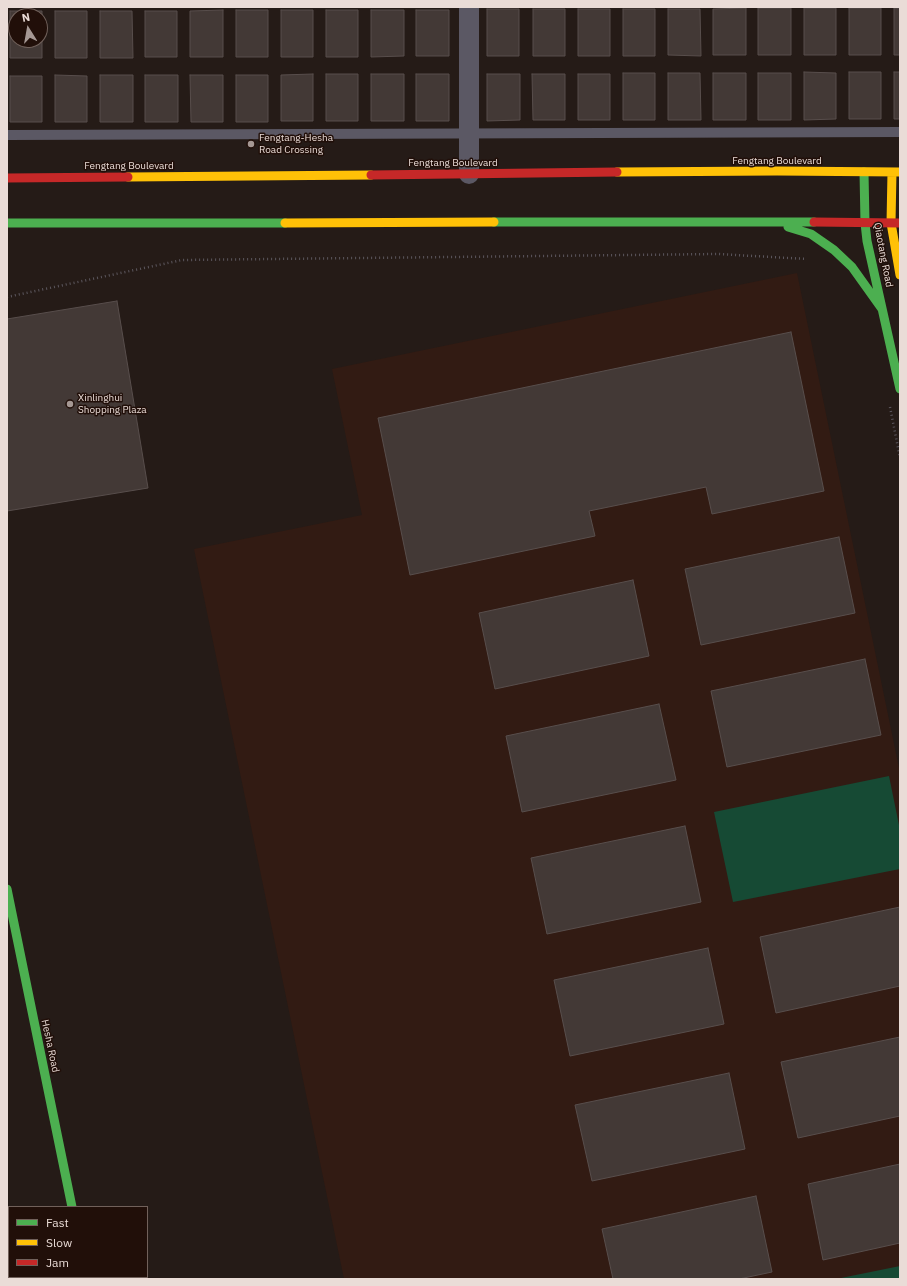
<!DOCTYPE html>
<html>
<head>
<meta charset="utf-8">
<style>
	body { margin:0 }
	#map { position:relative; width:907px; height:1286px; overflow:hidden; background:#251b17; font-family:"IBM Plex Sans",sans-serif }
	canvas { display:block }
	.frame { position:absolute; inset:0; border:8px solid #eadcd7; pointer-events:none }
	.legend { position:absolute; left:8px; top:1206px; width:140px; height:72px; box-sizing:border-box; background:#210f09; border:1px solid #71615b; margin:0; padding:5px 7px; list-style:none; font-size:12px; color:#eadcd7 }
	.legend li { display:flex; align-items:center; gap:8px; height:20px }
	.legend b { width:20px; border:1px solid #71615b }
	.north { position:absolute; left:8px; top:8px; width:40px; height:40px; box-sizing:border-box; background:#210f09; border:1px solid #71615b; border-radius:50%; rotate:349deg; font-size:11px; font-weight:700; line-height:16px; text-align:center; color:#eadcd7 }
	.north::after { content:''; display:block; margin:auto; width:14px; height:18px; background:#a59894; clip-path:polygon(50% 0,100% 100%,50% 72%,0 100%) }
</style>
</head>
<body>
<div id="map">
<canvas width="907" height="1286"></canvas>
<div class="frame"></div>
<ul class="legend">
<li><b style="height:5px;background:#4caf50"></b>Fast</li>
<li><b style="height:5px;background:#ffc107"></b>Slow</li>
<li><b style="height:5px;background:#c62828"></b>Jam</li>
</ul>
<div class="north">N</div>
</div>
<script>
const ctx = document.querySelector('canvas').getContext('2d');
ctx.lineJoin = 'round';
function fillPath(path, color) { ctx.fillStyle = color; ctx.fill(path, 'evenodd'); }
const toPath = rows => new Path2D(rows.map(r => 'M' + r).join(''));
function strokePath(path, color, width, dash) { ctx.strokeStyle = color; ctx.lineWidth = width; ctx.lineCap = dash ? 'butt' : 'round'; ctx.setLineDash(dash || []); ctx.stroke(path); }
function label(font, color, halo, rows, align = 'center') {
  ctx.font = font + ' "IBM Plex Sans",sans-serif'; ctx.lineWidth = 3; ctx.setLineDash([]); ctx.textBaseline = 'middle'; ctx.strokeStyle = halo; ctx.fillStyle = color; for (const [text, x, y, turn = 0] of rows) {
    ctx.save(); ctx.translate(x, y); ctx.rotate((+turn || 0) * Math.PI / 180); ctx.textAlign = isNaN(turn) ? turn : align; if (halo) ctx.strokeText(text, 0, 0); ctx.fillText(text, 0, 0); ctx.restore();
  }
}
fillPath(toPath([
	[797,273,900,773,900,1279,344,1279,194,549,362,515,332,369]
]), '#321b13');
fillPath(toPath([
	[889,776,900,830,900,869,733,902,714,812],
	[900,1266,900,1279,836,1279]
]), '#164a34');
const building = toPath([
	[746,8,746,55,713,55,713,9,746,8],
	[758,8,791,8,791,55,758,55,758,8],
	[804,8,836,8,836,55,804,55,804,8],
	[849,8,881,8,881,55,849,55,849,8],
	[894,8,900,8,900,55,894,55,894,8],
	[487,9,519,9,519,56,487,56,487,9],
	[533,9,565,9,565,56,533,56,533,9],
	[578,9,610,9,610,56,578,56,578,9],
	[623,9,655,9,655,56,623,56,623,9],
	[668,9,700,9,701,56,668,55,668,9],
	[223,10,223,57,190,57,190,11,223,10],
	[236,10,268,10,268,57,236,57,236,10],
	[281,10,313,10,313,57,281,57,281,10],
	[326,10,358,10,358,57,326,57,326,10],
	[371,10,404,10,404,56,371,57,371,10],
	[416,10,449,10,449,56,416,56,416,10],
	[10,11,42,11,42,58,10,58,10,11],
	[16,16,40,16,40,40,16,40,16,16],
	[55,11,87,11,87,58,55,58,55,11],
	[100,11,132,11,133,58,100,58,100,11],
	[145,11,177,11,177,57,145,57,145,11],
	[804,72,836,73,836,119,804,120,804,72],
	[849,72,881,72,881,119,849,119,849,72],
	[894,72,900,72,900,119,894,119,894,72],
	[623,73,655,73,655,120,623,120,623,73],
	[668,73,700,73,701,120,668,120,668,73],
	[713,73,746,73,746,120,713,120,713,73],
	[758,73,791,73,791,120,758,120,758,73],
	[313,74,313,121,281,121,281,75,313,74],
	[326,74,358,74,358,121,326,121,326,74],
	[371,74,404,74,404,121,371,121,371,74],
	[416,74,449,74,449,121,416,121,416,74],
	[487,74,520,74,520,120,487,121,487,74],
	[532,74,565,74,565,120,533,120,532,74],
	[578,74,610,74,610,120,578,120,578,74],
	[55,75,87,76,87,122,55,122,55,75],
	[100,75,133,75,133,122,100,122,100,75],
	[145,75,178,75,178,122,145,122,145,75],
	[190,75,223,75,223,122,191,122,190,75],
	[236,75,268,75,268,122,236,122,236,75],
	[10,76,42,76,42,122,10,122,10,76],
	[117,301,148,488,7,511,7,319,117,301],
	[791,332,824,491,712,514,706,487,589,511,595,536,410,575,378,418,791,332],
	[839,537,855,613,701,645,685,569,839,537],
	[633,580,649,656,495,689,479,613,633,580],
	[865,659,881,735,727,767,711,691,865,659],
	[659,704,676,780,522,812,506,736,659,704],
	[685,826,701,902,547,934,531,858,685,826],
	[900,907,900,986,776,1013,760,937,900,907],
	[708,948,724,1024,570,1056,554,980,708,948],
	[900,1037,900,1116,798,1138,781,1062,900,1037],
	[729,1073,745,1149,592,1181,575,1105,729,1073],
	[900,1164,900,1243,823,1260,808,1184,900,1164],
	[756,1196,772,1272,739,1279,613,1279,602,1229,756,1196]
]);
fillPath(building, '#433936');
strokePath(building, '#584e4c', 1);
strokePath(toPath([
	[7,297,182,260,718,254,807,259],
	[890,407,900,458]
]), '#5c575e', 2.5, [1, 3]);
strokePath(toPath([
	[7,135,900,132]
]), '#5b5864', 10);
strokePath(toPath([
	[469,7,469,174]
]), '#5b5864', 20);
strokePath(toPath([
	[864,172,865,223,867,241,900,389],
	[494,222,814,222],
	[7,223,285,223],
	[788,227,811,234,834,250,852,267,882,309],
	[7,889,72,1207],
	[87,1277,87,1279]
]), '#4caf50', 9);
strokePath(toPath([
	[617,172,777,171,900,172],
	[892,172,891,223,900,275],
	[128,177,371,175],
	[285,223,494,222]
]), '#ffc107', 9);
strokePath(toPath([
	[371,175,617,172],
	[7,178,128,177],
	[814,222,900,223]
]), '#c62828', 9);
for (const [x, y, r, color] of [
	[251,144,4,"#a59894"],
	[70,404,4,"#a59894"]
]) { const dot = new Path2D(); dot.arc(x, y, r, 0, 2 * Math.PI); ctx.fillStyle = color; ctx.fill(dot); strokePath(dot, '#210f09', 1.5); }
label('10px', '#eadcd7', '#210f09', [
	["Fengtang-Hesha",259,138],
	["Road Crossing",259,150],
	["Xinlinghui",78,398],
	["Shopping Plaza",78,410]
], 'left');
label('10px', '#eadcd7', '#210f09', [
	["Fengtang Boulevard",777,161],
	["Fengtang Boulevard",453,163],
	["Fengtang Boulevard",129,166],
	["Qiaotang Road",883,255,79],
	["Hesha Road",50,1046,78]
]);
</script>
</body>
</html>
